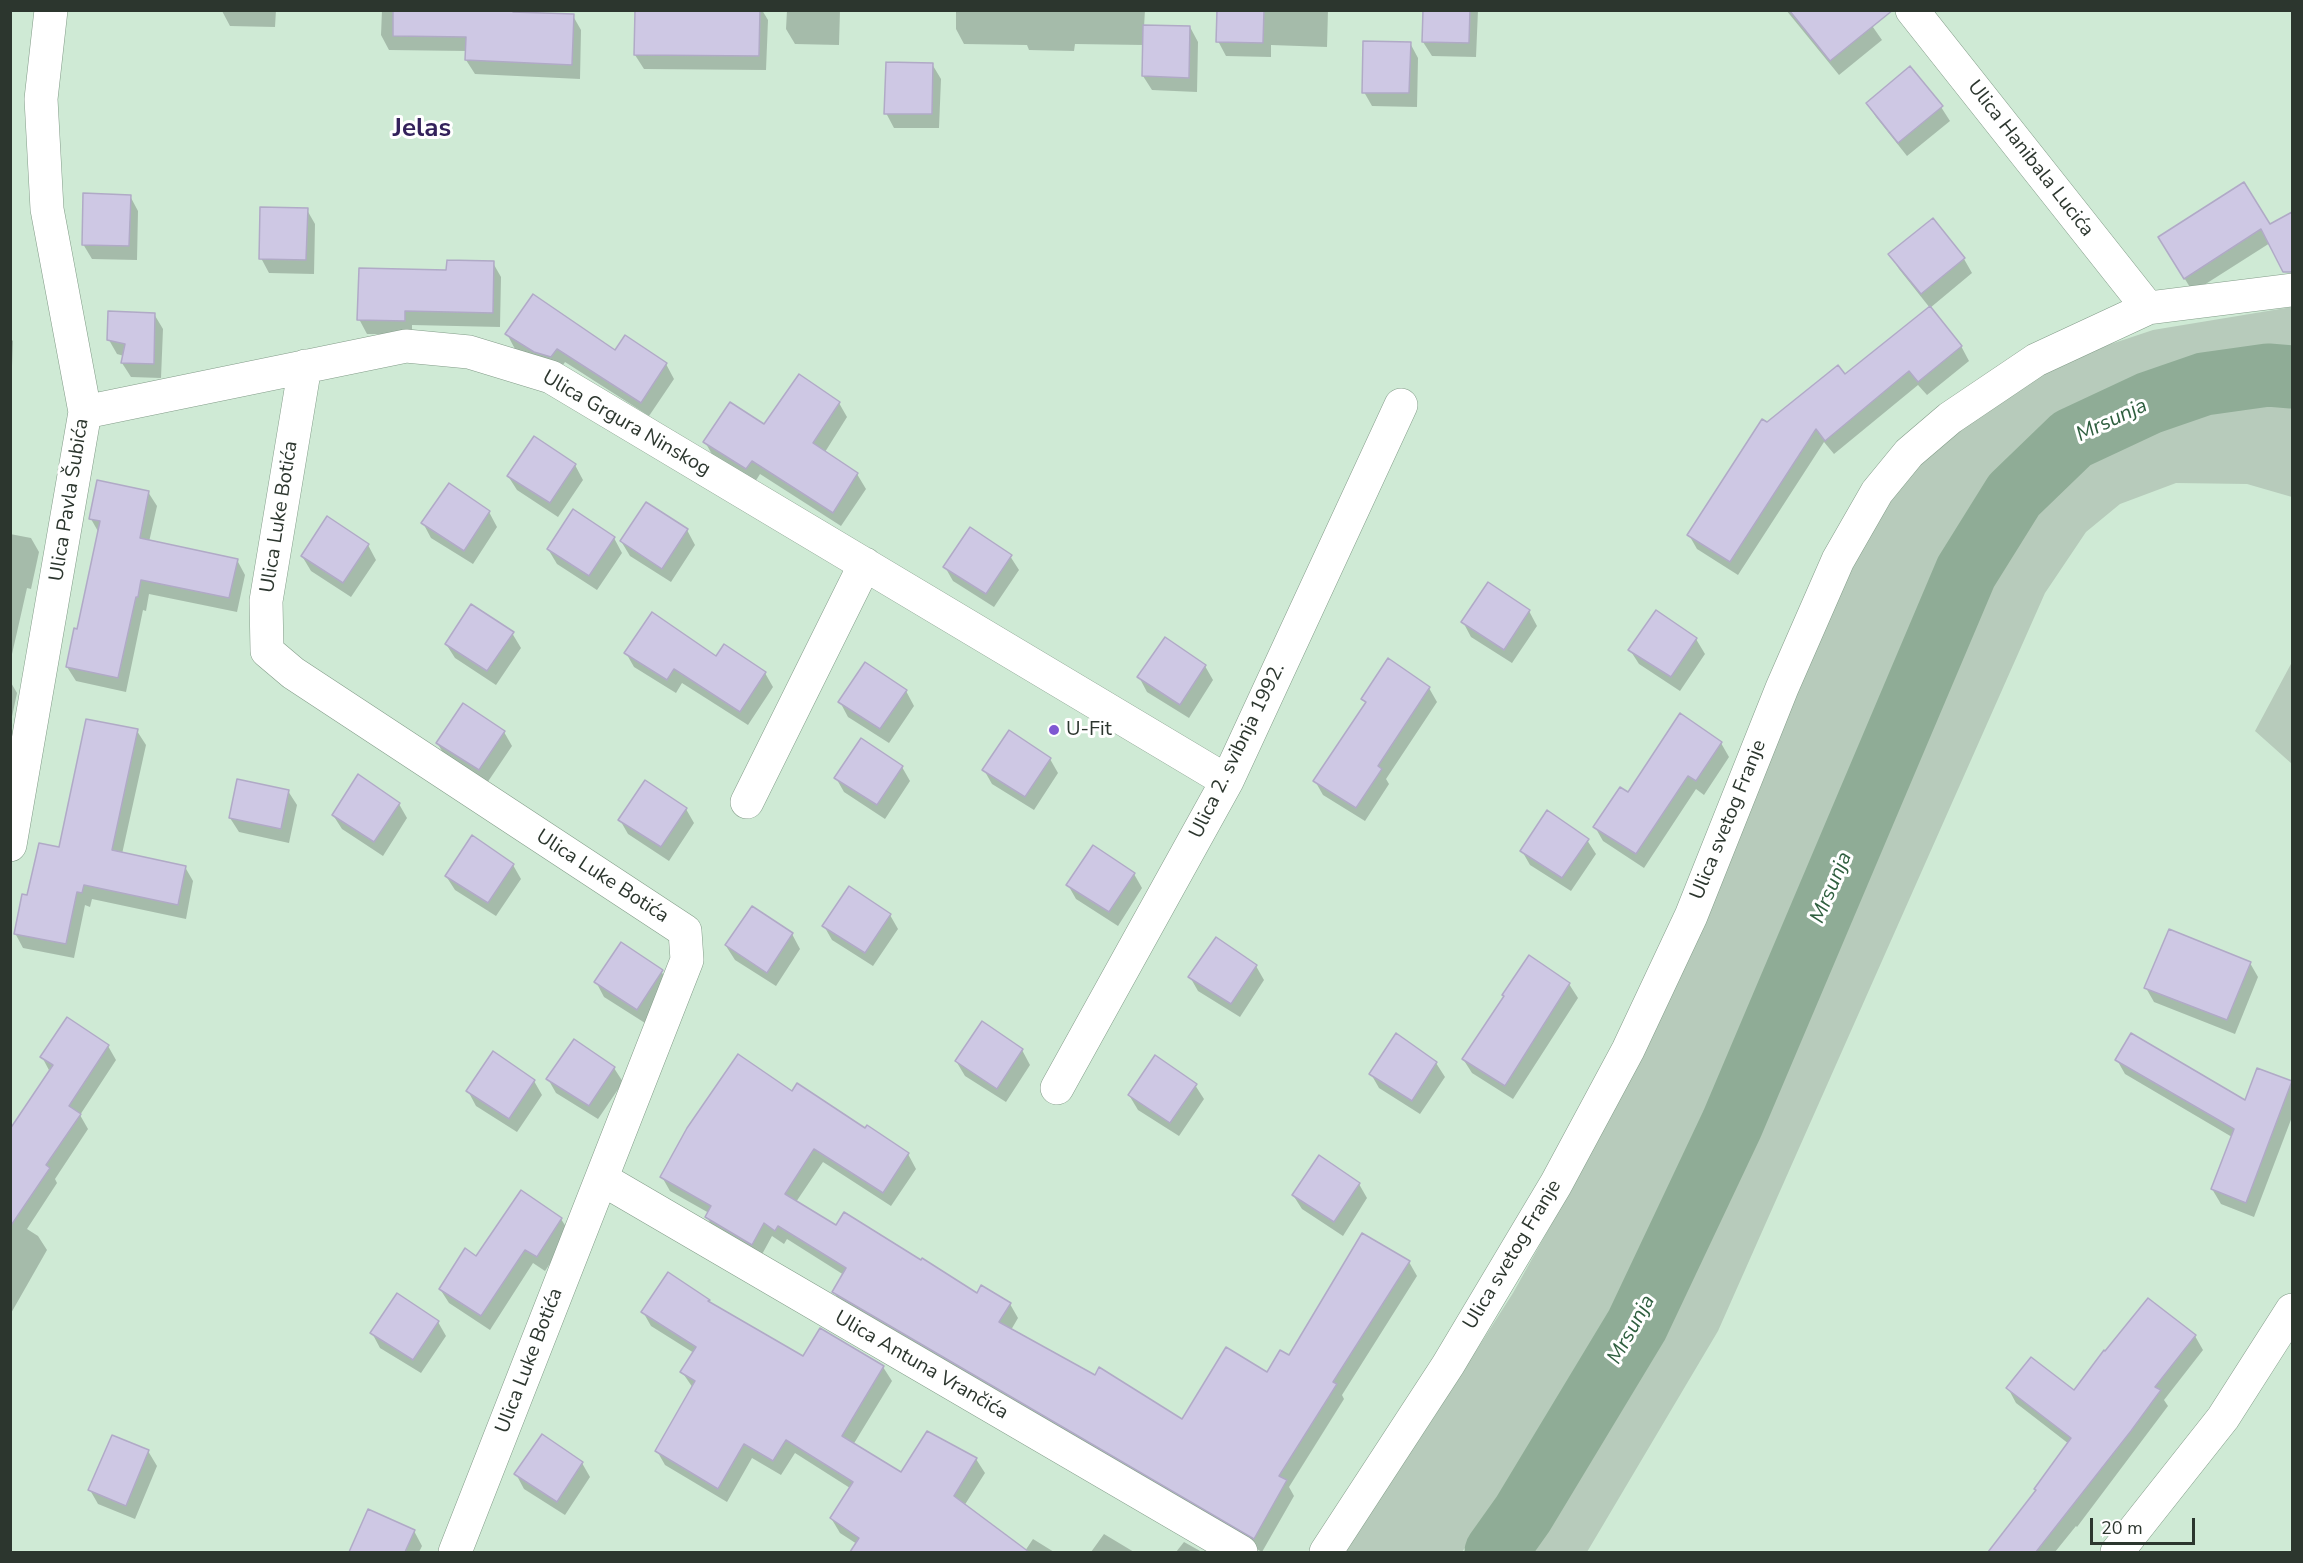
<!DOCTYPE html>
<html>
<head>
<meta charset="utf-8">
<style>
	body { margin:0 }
	#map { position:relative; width:2303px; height:1563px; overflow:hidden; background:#cfead5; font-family:"Nunito Sans",sans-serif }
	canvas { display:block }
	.frame { position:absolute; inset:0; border:12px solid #2c362e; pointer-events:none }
	.scale { position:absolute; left:2090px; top:1518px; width:105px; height:27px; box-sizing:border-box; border:3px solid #2c362e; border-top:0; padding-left:8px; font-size:18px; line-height:21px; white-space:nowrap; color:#2c362e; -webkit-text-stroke:4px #fff; paint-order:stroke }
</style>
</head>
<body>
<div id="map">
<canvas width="2303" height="1563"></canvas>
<div class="frame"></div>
<div class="scale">20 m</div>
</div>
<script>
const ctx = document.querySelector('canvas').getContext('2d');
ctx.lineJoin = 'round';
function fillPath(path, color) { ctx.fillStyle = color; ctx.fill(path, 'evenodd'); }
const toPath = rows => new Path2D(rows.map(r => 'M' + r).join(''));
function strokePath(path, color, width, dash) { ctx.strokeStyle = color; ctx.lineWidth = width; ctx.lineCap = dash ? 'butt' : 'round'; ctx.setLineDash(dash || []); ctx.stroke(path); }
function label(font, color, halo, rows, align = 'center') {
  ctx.font = font + ' "Nunito Sans",sans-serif'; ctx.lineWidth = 6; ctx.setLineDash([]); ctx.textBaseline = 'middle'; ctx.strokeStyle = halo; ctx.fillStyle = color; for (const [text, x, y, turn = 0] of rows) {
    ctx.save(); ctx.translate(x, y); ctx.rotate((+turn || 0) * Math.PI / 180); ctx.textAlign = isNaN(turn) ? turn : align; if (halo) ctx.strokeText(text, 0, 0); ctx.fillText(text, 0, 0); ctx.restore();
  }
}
fillPath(toPath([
	[2292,307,2292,351,2279,351,2236,356,2175,367,2115,389,2046,431,2007,467,1980,501,1952,540,1935,577,1760,992,1625,1294,1554,1417,1505,1492,1462,1552,1341,1552,1426,1429,1513,1293,1576,1180,1841,593,1875,520,1905,479,1947,439,2066,359,2153,330],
	[2292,399,2292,497,2247,484,2176,483,2120,504,2086,532,2045,593,1718,1331,1587,1552,1518,1552,1606,1426,1701,1249,1968,626,2014,533,2061,478,2112,443,2174,416],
	[2292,662,2292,764,2255,731]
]), '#b7cbbb');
fillPath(toPath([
	[276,10,275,27,230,26,222,11],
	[382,10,472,10,573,16,581,30,580,79,475,74,466,60,467,51,389,50,381,35],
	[637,10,762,10,768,20,766,70,644,69,635,55],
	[787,10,840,10,839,45,795,44,786,29],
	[956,10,1145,10,1144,27,1190,27,1198,42,1197,92,1152,90,1143,76,1144,45,1075,44,1074,51,1029,50,1027,45,964,44,956,29],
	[1219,10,1328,10,1327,47,1271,45,1271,57,1226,56,1218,41],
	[1424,10,1478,10,1476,57,1432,56,1423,42],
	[1786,10,1861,10,1882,40,1839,75],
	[1410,43,1418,58,1417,107,1372,106,1364,92],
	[932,64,941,79,939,128,894,128,886,113],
	[1867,103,1941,107,1950,121,1907,156,1876,117],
	[130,196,138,211,137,260,92,259,83,244],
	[307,210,315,224,314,274,269,273,261,258],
	[2292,214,2292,265,2284,270,2270,243,2193,292,2168,252,2270,225],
	[1933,220,1964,259,1972,273,1930,308,1899,269,1890,255],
	[493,263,501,277,500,327,412,325,412,334,367,334,359,319,448,272],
	[154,314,163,329,161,378,131,377,122,363,124,356,117,354,109,340],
	[507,334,616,352,666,364,674,379,649,416,565,362,559,371,543,366,515,349],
	[10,338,13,341,11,391,10,391],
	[1961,346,1969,361,1927,395,1918,385,1834,454,1824,442,1738,575,1697,549,1689,535,1767,424,1845,376],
	[839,403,847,417,825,452,857,474,866,489,841,526,760,474,755,482,713,456,705,442,765,427],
	[575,465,583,480,558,517,517,490,508,476],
	[148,492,157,506,149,542,237,560,245,575,237,612,149,594,146,611,143,610,126,692,76,681,67,667,78,630,99,533,91,519],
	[489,512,497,527,473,564,431,538,423,523],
	[687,530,695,545,671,582,630,556,621,541],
	[10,534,31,538,39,552,31,589,27,588,10,663],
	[614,538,622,553,597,590,557,564,548,549],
	[368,545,376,560,351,597,311,571,302,556],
	[1010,556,1019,570,994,607,953,581,945,567],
	[1529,611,1537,626,1512,663,1471,637,1463,622],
	[1656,612,1696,639,1705,654,1680,691,1639,664,1630,650],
	[512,633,521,648,496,685,455,658,446,644],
	[626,653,716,658,765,673,773,687,748,725,682,683,676,693,634,667],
	[1205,666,1213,680,1189,718,1147,692,1139,677],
	[10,681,17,693,10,726],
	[1429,688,1437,702,1386,779,1389,784,1365,821,1323,795,1315,781,1366,704,1363,699],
	[906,691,914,706,889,743,848,717,840,702],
	[137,731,146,745,122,854,185,867,193,881,186,919,92,899,90,907,85,905,74,958,23,948,15,933,29,897],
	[504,732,512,746,487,783,446,757,437,743],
	[1721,743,1729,757,1704,795,1696,789,1644,868,1603,841,1595,827,1628,794],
	[1050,759,1058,773,1034,810,992,784,984,770],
	[902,767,910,781,885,819,844,792,836,778],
	[288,791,297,805,289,843,239,832,230,818],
	[399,804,407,818,383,856,342,829,333,815],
	[686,809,694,823,669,861,628,834,620,820],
	[1587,840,1596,854,1571,891,1530,865,1522,851],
	[513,865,521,879,496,916,455,890,446,876],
	[1134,874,1142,888,1118,926,1076,899,1068,885],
	[752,908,792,934,800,949,776,986,735,960,726,946],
	[890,915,898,929,873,966,832,940,824,926],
	[2250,963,2258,977,2235,1034,2154,1002,2146,988],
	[1256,966,1264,980,1240,1017,1198,991,1190,977],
	[661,971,670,986,645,1023,604,997,596,982],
	[1569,984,1578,998,1513,1099,1472,1073,1463,1059,1505,998],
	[108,1046,116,1060,80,1115,88,1129,55,1179,57,1183,27,1229,38,1236,47,1250,10,1315,10,1138,50,1072,42,1057],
	[1022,1050,1030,1065,1006,1102,965,1076,956,1061],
	[2117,1060,2246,1102,2258,1070,2292,1083,2292,1117,2254,1217,2221,1204,2212,1189,2232,1137,2125,1074],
	[1436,1063,1445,1077,1420,1114,1379,1088,1371,1074],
	[614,1068,623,1082,598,1119,556,1093,548,1079],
	[534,1081,542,1095,517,1132,476,1106,468,1091],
	[1195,1085,1204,1099,1179,1136,1138,1110,1129,1095],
	[792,1093,908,1154,916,1169,891,1206,823,1162,796,1202,837,1228,978,1295,1010,1304,1018,1318,1011,1330,1095,1377,1183,1421,1267,1374,1409,1262,1417,1276,1342,1395,1344,1399,1289,1487,1294,1496,1262,1552,842,1306,834,1292,844,1275,787,1239,784,1244,772,1236,760,1258,715,1232,707,1217,709,1213,670,1191,662,1177],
	[1359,1184,1367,1198,1343,1236,1302,1209,1293,1195],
	[561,1219,570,1233,545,1271,533,1263,490,1330,449,1303,440,1289,477,1258],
	[709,1301,711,1305,803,1358,883,1367,892,1381,853,1445,902,1474,976,1459,985,1473,964,1506,1025,1551,1033,1539,1054,1552,856,1552,854,1549,857,1544,840,1533,831,1518,850,1488,795,1453,781,1475,752,1458,727,1502,665,1465,657,1451,693,1388,682,1372,694,1353,651,1326,643,1312],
	[438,1322,446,1336,421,1373,380,1348,372,1333],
	[2195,1336,2203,1350,2164,1400,2168,1406,2077,1527,2076,1526,2055,1552,1990,1552,2037,1491,2069,1444,2016,1403,2008,1388,2075,1392],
	[148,1451,157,1466,135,1519,98,1504,90,1490],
	[582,1463,590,1477,565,1515,524,1489,516,1474],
	[369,1511,414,1531,422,1546,419,1552,351,1552],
	[1104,1534,1134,1552,1091,1552],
	[1184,1542,1202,1552,1176,1552]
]), '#0003');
strokePath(toPath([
	[1496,1552,1523,1514,1637,1325,1732,1124,1966,572,2014,495,2072,439,2149,403,2204,384,2268,375,2292,377]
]), '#8fac96', 63);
const building = toPath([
	[393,10,513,10,513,12,574,14,572,65,465,60,466,37,393,36,393,10],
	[635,10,760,10,759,56,634,55,635,10],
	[1217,10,1264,10,1263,43,1216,42,1217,10],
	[1423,10,1470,10,1469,43,1422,42,1423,10],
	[1789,10,1893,10,1830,61,1789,10],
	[1143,25,1190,26,1189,78,1142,76,1143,25],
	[1363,41,1411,42,1409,93,1362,93,1363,41],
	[886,62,933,63,932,114,884,114,886,62],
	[1910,66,1943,106,1898,143,1866,103,1910,66],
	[2244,182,2270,224,2292,212,2292,272,2283,272,2261,229,2184,279,2158,237,2244,182],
	[83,193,131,195,129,246,82,245,83,193],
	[260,207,308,208,306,260,259,259,260,207],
	[1933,218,1965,258,1921,294,1888,254,1933,218],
	[447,260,494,261,493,313,405,311,405,321,357,320,359,268,446,270,447,260],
	[533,294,615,350,625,335,667,363,641,403,557,349,551,357,534,352,505,334,533,294],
	[1930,306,1962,346,1918,382,1909,371,1825,441,1816,429,1730,562,1687,535,1762,419,1767,422,1838,365,1845,374,1930,306],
	[108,311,155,313,154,364,121,363,125,344,107,340,108,311],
	[799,374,840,402,813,443,858,473,833,513,752,461,746,469,703,442,730,402,764,424,799,374],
	[534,436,576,464,550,503,507,476,534,436],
	[97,480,149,491,140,538,238,559,229,598,141,580,138,597,136,597,118,678,66,667,74,628,77,629,100,521,89,519,97,480],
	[449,483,490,511,464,551,421,523,449,483],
	[646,502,688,529,662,569,620,541,646,502],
	[573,509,615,537,589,576,547,549,573,509],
	[327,516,369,544,343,583,301,556,327,516],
	[970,527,1012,555,986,594,943,567,970,527],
	[1488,582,1530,610,1504,650,1461,622,1488,582],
	[471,604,514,632,487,671,445,644,471,604],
	[1656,610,1697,638,1671,677,1628,650,1656,610],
	[652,612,716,656,724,644,766,672,740,712,674,669,667,680,624,653,652,612],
	[1165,637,1206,665,1180,705,1137,677,1165,637],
	[1388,658,1430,687,1378,766,1382,769,1356,808,1313,781,1366,702,1361,699,1388,658],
	[865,662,907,690,880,729,838,702,865,662],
	[463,703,505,731,479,770,436,743,463,703],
	[1680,713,1722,742,1696,781,1688,776,1636,854,1593,827,1620,787,1628,792,1680,713],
	[86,719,138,729,112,850,186,866,178,905,84,885,82,893,77,892,66,944,14,934,22,894,27,895,39,843,59,847,86,719],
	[1009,730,1051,758,1025,797,982,770,1009,730],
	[861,738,903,766,877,805,834,778,861,738],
	[358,774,400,803,374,842,332,815,358,774],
	[237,779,289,790,281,829,229,818,237,779],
	[645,780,687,808,661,847,618,820,645,780],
	[1547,810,1589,839,1562,878,1520,851,1547,810],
	[472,835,514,864,488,903,445,876,472,835],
	[1093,845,1135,873,1109,912,1066,885,1093,845],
	[849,886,891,914,865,953,822,926,849,886],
	[752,906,793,933,767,973,725,945,752,906],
	[2169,929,2251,962,2227,1020,2144,988,2169,929],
	[1216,937,1257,965,1231,1004,1188,977,1216,937],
	[621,942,663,970,637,1010,594,982,621,942],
	[1529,955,1570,983,1505,1086,1462,1059,1504,996,1502,995,1529,955],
	[67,1017,109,1045,69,1106,81,1114,46,1165,50,1168,10,1227,10,1129,53,1065,40,1057,67,1017],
	[982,1021,1023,1049,997,1089,955,1061,982,1021],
	[1396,1033,1437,1062,1412,1101,1369,1074,1396,1033],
	[2131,1033,2245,1100,2257,1068,2292,1081,2246,1203,2211,1189,2234,1129,2115,1060,2131,1033],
	[574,1039,615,1067,589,1106,546,1079,574,1039],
	[493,1051,535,1080,509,1119,466,1091,493,1051],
	[738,1054,792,1091,797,1083,865,1128,867,1125,909,1153,883,1193,814,1149,785,1194,836,1225,844,1212,921,1260,922,1258,977,1293,981,1285,1011,1303,999,1322,1095,1375,1099,1367,1182,1419,1226,1347,1267,1372,1280,1350,1289,1355,1362,1233,1410,1261,1333,1382,1337,1384,1279,1476,1287,1480,1254,1539,832,1292,846,1268,778,1226,775,1231,764,1223,752,1245,705,1217,711,1206,660,1177,687,1128,738,1054],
	[1155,1055,1197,1084,1170,1123,1128,1095,1155,1055],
	[1319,1155,1360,1183,1334,1222,1292,1195,1319,1155],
	[521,1190,562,1218,537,1257,525,1250,481,1316,439,1289,465,1248,476,1256,521,1190],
	[668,1272,710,1300,708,1301,803,1356,820,1328,884,1366,842,1436,901,1472,927,1431,977,1458,954,1496,1029,1552,850,1552,859,1538,830,1518,853,1482,786,1440,773,1461,744,1444,718,1489,655,1451,695,1381,680,1372,696,1347,641,1312,668,1272],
	[397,1293,439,1321,413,1360,370,1333,397,1293],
	[2148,1298,2196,1335,2155,1387,2161,1390,2131,1431,2036,1552,1988,1552,2036,1490,2034,1489,2071,1438,2006,1388,2031,1357,2074,1390,2104,1350,2105,1351,2148,1298],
	[542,1434,583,1462,557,1502,514,1474,542,1434],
	[112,1435,149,1450,126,1506,88,1490,112,1435],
	[368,1509,415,1530,405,1552,349,1552,368,1509]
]);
fillPath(building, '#cec8e4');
strokePath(building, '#b0aac6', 1.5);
const minor = toPath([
	[1912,10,2148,308],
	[305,366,266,601,267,651,293,673,685,931,687,960,455,1552],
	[85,412,406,346,469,352,551,377,1227,781],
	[747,802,865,564],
	[10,845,85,412,47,209,41,99,51,10],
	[1057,1088,1227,781,1401,405],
	[602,1179,1241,1552],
	[1326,1552,1448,1365,1556,1184,1628,1050,1691,916,1782,688,1838,560,1877,492,1909,453,1950,418,2036,360,2148,308,2292,290],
	[2117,1552,2223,1418,2292,1310]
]);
strokePath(minor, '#839c89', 34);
strokePath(minor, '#fff', 33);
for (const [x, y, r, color] of [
	[1054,730,6,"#7f58d2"]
]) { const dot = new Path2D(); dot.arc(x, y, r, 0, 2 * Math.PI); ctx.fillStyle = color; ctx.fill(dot); strokePath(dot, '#fff', 2); }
label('20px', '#2c362e', '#fff', [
	["Ulica Hanibala Lucića",2030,159,52],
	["Ulica Grgura Ninskog",626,424,30],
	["Ulica Pavla Šubića",70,500,-81],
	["Ulica Luke Botića",280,517,-81],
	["Ulica 2. svibnja 1992.",1238,751,-64],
	["Ulica svetog Franje",1729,820,-68],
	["Ulica Luke Botića",602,877,33],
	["Ulica svetog Franje",1513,1255,-59],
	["Ulica Luke Botića",530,1361,-69],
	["Ulica Antuna Vrančića",921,1366,30]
]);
label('20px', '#2c362e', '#fff', [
	["U-Fit",1066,730]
], 'left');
label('italic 21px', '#2f5f3f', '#fff', [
	["Mrsunja",2112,421,-25],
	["Mrsunja",1832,888,-67],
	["Mrsunja",1632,1330,-61]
]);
label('bold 26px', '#33215b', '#fff', [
	["Jelas",422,130]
]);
</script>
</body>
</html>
